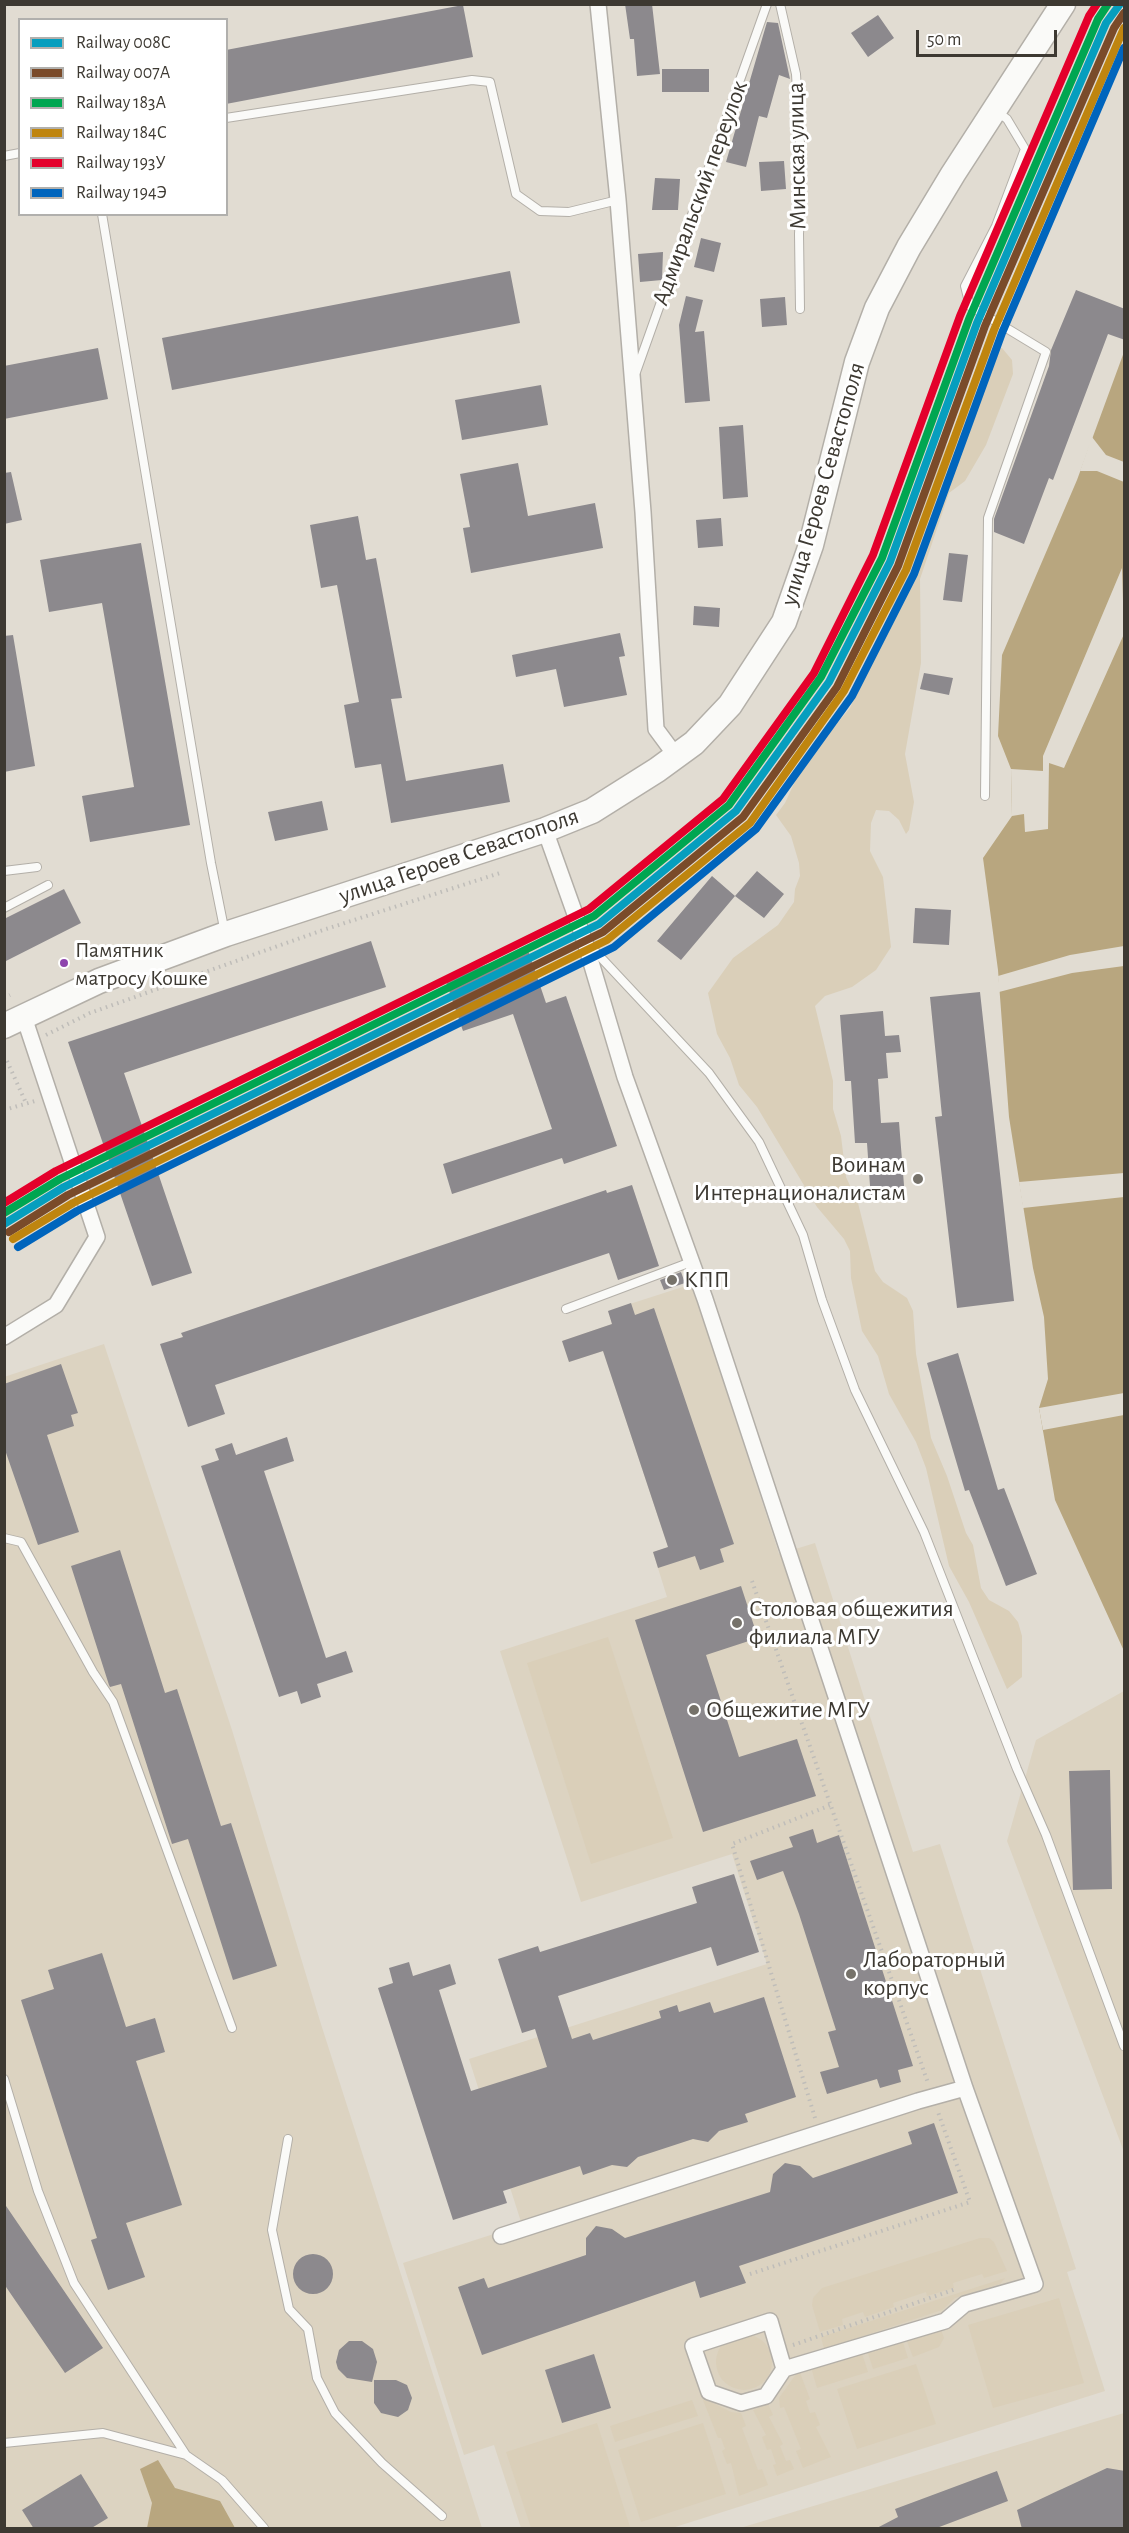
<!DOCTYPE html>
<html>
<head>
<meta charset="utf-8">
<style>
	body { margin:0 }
	#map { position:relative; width:1129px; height:2533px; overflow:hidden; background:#e1dcd2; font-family:"Alegreya Sans",sans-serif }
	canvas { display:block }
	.frame { position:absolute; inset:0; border:6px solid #3d3932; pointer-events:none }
	.legend { position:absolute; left:18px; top:18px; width:210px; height:198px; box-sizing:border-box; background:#fff; border:2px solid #b1b0ad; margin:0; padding:8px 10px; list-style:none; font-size:18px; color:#3d3932 }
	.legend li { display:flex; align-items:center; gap:12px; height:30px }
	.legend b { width:30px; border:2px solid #b1b0ad }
	.scale { position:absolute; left:916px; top:30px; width:141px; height:27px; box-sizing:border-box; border:3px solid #3d3932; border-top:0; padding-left:8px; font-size:18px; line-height:21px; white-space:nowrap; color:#3d3932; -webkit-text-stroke:4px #fff; paint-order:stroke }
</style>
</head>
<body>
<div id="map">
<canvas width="1129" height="2533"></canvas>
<div class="frame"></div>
<ul class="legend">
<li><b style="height:8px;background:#069ebe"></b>Railway 008С</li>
<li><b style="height:8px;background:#7a4b2a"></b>Railway 007А</li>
<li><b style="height:8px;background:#00a651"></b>Railway 183А</li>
<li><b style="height:8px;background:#bf850f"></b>Railway 184С</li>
<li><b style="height:8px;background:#e4002b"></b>Railway 193У</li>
<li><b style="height:8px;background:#0065bd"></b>Railway 194Э</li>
</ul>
<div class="scale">50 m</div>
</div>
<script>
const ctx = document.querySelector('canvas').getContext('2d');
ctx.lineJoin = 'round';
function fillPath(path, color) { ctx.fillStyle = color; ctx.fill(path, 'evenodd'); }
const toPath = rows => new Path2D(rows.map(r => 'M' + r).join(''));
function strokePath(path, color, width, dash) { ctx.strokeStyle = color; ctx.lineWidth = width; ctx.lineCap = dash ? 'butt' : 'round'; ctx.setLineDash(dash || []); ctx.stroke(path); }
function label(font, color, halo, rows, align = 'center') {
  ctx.font = font + ' "Alegreya Sans",sans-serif'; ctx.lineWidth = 6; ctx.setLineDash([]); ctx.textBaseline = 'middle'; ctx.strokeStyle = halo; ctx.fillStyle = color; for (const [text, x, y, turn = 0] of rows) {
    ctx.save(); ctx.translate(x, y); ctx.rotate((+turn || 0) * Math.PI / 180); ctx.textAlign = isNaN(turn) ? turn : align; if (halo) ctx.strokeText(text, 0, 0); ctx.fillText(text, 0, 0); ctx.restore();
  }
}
fillPath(toPath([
	[692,1284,779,1554,815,1543,913,1852,940,1844,1076,2269,1067,2272,1105,2391,672,2528,521,2528,494,2445,464,2455,403,2263,522,2225,469,2059,767,1964,732,1854,581,1902,500,1651,667,1597,653,1552,668,1547,603,1351,569,1362,562,1341,612,1324,608,1311],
	[104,1344,232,1730,320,2021,482,2528,5,2528,4,1377],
	[1124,1691,1124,2152,1007,1841,1036,1740],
	[1124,2413,1124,2528,740,2528]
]), '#dcd3c1');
fillPath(toPath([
	[1002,348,1012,360,1013,374,986,445,965,481,949,493,920,579,921,663,905,754,914,802,909,830,906,834,899,820,889,811,876,810,871,823,870,851,883,877,891,947,876,970,852,987,825,996,815,1006,833,1081,833,1109,841,1136,846,1177,858,1203,875,1271,883,1282,907,1298,913,1311,916,1354,931,1438,947,1476,966,1533,973,1545,981,1588,989,1600,1009,1611,1018,1622,1022,1636,1022,1677,1007,1689,969,1602,949,1566,926,1468,916,1442,889,1394,878,1356,862,1331,851,1278,850,1251,844,1239,817,1207,757,1107,739,1085,730,1058,717,1034,708,993,733,958,778,925,794,902,795,889,800,876,799,863,791,836,776,815,785,803,803,764,850,708,891,610,897,562,917,505,941,451,956,436,967,409,978,359,989,350],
	[608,1637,673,1838,591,1864,527,1663],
	[980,2238,989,2238,994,2242,1007,2271,984,2278,982,2274,953,2283,954,2288,927,2296,926,2292,893,2303,894,2307,865,2317,863,2312,842,2319,843,2325,820,2332,812,2305,813,2298,822,2288],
	[1005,2278,1000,2284,955,2298,942,2310,824,2349,821,2337],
	[1059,2298,1084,2383,993,2408,968,2325],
	[941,2330,944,2338,939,2347,913,2357,905,2336],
	'716 2362a28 28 0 1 1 56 0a28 28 0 1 1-56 0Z',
	[901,2336,908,2358,873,2369,866,2347],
	[861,2350,868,2372,817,2388,811,2367],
	[916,2364,936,2424,857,2449,837,2389],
	[799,2370,810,2399,806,2401,810,2413,815,2412,820,2425,816,2427,831,2457,803,2468,796,2451,801,2449,784,2407,780,2408,779,2398],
	[692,2400,698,2416,615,2442,610,2426],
	[703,2400,709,2401,731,2412,741,2413,746,2426,742,2428,758,2470,762,2469,768,2485,739,2496,731,2463,727,2464,722,2451,725,2449,721,2438,718,2438],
	[768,2404,773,2415,769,2417,783,2444,780,2446,786,2461,790,2460,794,2469,777,2476,773,2465,776,2464,771,2449,767,2450,762,2437,766,2435,753,2410],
	[597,2423,630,2527,531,2528,506,2452],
	[703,2423,726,2494,641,2522,618,2450]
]), '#dacfb9');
fillPath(toPath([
	[1124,352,1124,1651,1055,1500,1039,1408,1048,1379,1044,1317,1033,1268,1009,1117,998,970,983,858,1012,816,1011,769,998,736,1002,655,1077,480],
	[158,2460,175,2488,220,2501,235,2528,147,2528,152,2503,140,2469]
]), '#b8a67f');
fillPath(toPath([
	[1092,437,1106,455,1124,462,1124,482,1097,471,1080,471],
	[1122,568,1124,634,1064,768,1049,763,1048,829,1025,832,1024,814,1012,816,1011,769,1043,771,1043,756],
	[1124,946,1124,966,1072,973,999,992,998,976,1070,955],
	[1124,1173,1124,1197,1023,1208,1019,1182],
	[1124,1393,1124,1415,1043,1430,1039,1408]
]), '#e1dcd2');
fillPath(toPath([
	[625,4,652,4,660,74,637,76,634,39,630,39],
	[463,5,473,57,226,104,226,50],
	[878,15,894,38,868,57,851,33],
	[767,22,778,23,790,79,779,75,767,118,759,116,746,167,726,162],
	[662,69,709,69,709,92,662,92],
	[784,161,786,189,761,191,759,162],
	[655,178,680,179,678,210,652,210],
	[701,238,721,243,714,272,694,267],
	[663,252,662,280,640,282,638,254],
	[510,271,520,323,172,390,162,338],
	[1076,290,1125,309,1125,340,1108,334,1053,480,1049,478,1024,544,994,532,994,519,1049,366,1051,350],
	[686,296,703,300,695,332,704,331,710,401,685,403,679,325],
	[785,297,787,325,762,327,760,299],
	[98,348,108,399,4,419,4,366],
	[541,385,548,425,462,440,455,400],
	[743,425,748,497,723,499,719,427],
	[518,463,528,516,595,503,603,548,471,573,463,528,470,527,460,474],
	[11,472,22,520,4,524,4,473],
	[358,516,366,560,376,558,402,698,391,699,406,781,503,764,510,802,391,823,381,764,355,768,344,705,359,702,337,585,321,588,310,525],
	[721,518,723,546,698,548,696,520],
	[141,543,190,825,90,842,82,796,134,787,102,603,49,612,40,560],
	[949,553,968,555,962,602,943,600],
	[694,606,720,608,719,627,693,625],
	[620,633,625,656,619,657,627,695,564,707,556,669,516,677,512,655],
	[13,635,35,766,4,772,4,636],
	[924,673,953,678,949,695,920,689],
	[322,801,328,830,275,841,268,812],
	[757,871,784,894,764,918,735,896],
	[712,876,735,896,681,960,657,941],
	[64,889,81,923,4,962,4,919],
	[915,908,951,910,949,945,913,943],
	[371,941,386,987,124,1073,192,1273,152,1286,68,1042],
	[528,950,546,1003,566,996,617,1146,564,1164,562,1158,452,1194,443,1164,552,1129,513,1014,463,1031,445,979],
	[980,992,1014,1301,957,1308,935,1117,942,1116,930,997],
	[883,1011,885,1036,899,1035,901,1052,886,1053,888,1078,878,1079,881,1123,899,1122,905,1198,871,1200,867,1143,855,1143,851,1081,845,1081,840,1015],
	[632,1185,659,1266,618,1280,609,1253,215,1385,225,1414,188,1427,160,1344,183,1337,181,1333,606,1190,607,1193],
	[681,1272,685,1283,664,1290,660,1280],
	[631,1303,635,1315,654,1308,734,1544,720,1549,724,1562,700,1570,695,1556,658,1568,653,1552,668,1547,603,1351,569,1362,562,1341,612,1324,608,1311],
	[958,1353,998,1490,1004,1488,1037,1574,1006,1586,969,1490,965,1491,927,1363],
	[61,1364,78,1413,71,1415,74,1426,47,1435,79,1532,38,1545,4,1447,4,1384],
	[287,1437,294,1461,264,1471,326,1658,346,1651,353,1672,317,1684,321,1697,301,1704,297,1691,279,1697,201,1466,219,1460,215,1449,232,1443,236,1455],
	[120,1550,165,1693,177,1689,221,1826,231,1823,277,1966,233,1980,188,1839,172,1844,121,1684,110,1687,109,1685,71,1566],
	[741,1586,758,1638,706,1655,739,1757,797,1739,816,1796,703,1832,635,1620],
	[1110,1770,1112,1889,1073,1890,1069,1771],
	[813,1829,817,1843,839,1835,913,2066,898,2070,901,2082,880,2088,877,2079,827,2094,820,2072,839,2067,828,2032,836,2030,799,1914,783,1871,757,1880,750,1861,793,1847,789,1837],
	[734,1874,759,1952,717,1966,711,1947,558,1996,572,2039,590,2033,593,2040,661,2018,659,2011,677,2005,679,2012,710,2002,714,2013,764,1997,796,2097,745,2114,748,2122,719,2131,708,2142,693,2139,638,2157,627,2167,612,2165,583,2175,580,2166,503,2191,507,2203,453,2220,378,1988,393,1983,389,1968,409,1962,413,1976,450,1964,456,1984,439,1990,471,2091,547,2067,535,2029,522,2033,498,1959,538,1946,540,1952,697,1903,692,1887],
	[102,1953,126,2027,155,2018,165,2052,136,2061,182,2205,126,2223,145,2277,108,2290,91,2240,97,2238,21,2000,54,1989,48,1970],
	[934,2123,958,2193,739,2266,746,2283,700,2298,695,2281,482,2355,458,2287,484,2278,488,2288,586,2255,586,2238,596,2226,612,2229,625,2238,770,2192,773,2174,785,2163,800,2166,813,2178,912,2144,908,2132],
	[4,2203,103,2348,65,2373,4,2284],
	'293 2274a20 20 0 1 1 40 0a20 20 0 1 1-40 0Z',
	[349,2341,362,2341,373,2349,377,2362,372,2382,347,2378,338,2369,336,2362,339,2350],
	[594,2354,611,2408,562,2423,545,2370],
	[374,2380,396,2380,407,2385,412,2398,408,2410,398,2417,381,2413,374,2403],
	[1107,2468,1125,2471,1125,2529,1022,2529,1017,2510],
	[997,2471,1008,2501,934,2529,875,2529,898,2517,895,2509],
	[81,2474,108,2518,90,2529,34,2529,22,2510]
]), '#8c898d');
const lane = toPath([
	[780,4,796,74,802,177,799,234,800,309],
	[226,118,472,80,490,82,516,194,540,211,569,212,618,200],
	[4,156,20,153],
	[102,214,211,863,225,933],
	[636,372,767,4],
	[985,796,988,518,1046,352,970,306,965,286,996,226,1025,149,1007,119,996,111],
	[4,871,37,867],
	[4,908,48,885],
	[591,947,709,1073,759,1142,803,1235,822,1300,855,1390,924,1532,1017,1769,1046,1835,1124,2046],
	[566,1309,691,1262],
	[4,1538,21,1542,93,1672,113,1702,232,2028],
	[4,2079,38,2191,74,2283,186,2455,222,2480,264,2528],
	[288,2139,272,2230,289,2309,308,2329,317,2378,335,2413,382,2463,442,2516],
	[4,2443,103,2433,186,2455]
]);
const street = toPath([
	[598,4,618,200,643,512,656,729,676,756],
	[545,830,585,942,625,1077,705,1299,965,2088,1035,2284,965,2304,945,2321,784,2369,766,2396,741,2403,709,2392,693,2346,770,2321,784,2369],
	[4,1337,56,1305,97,1237,24,1017],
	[501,2236,918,2101,965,2088]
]);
const primary = toPath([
	[4,1026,99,981,226,934,545,830,592,811,657,770,694,743,730,705,784,622,811,545,857,362,877,308,909,247,953,174,1063,4]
]);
strokePath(lane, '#b3afa8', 10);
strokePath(street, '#b3afa8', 18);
strokePath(primary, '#b3afa8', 27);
strokePath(toPath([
	[4,998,10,995],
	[46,1035,90,1013,320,931,500,873],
	[7,1061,26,1103],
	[4,1110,35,1101],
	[752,1581,928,2083],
	[815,2118,732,1844,831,1805],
	[750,2274,970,2202,938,2112],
	[793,2345,956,2289]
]), '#bfbdb9', 4, [1.5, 4.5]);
strokePath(lane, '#fafaf8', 8);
strokePath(street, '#fafaf8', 15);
strokePath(primary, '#fafaf8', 24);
strokePath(toPath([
	[4,1224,64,1187,599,924,736,811,829,682,890,562,977,323,1106,23,1120,4]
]), '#069ebe', 8);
strokePath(toPath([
	[9,1232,68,1195,603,932,743,817,837,687,898,566,985,326,1114,28,1124,13]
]), '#7a4b2a', 8);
strokePath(toPath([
	[4,1213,60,1179,594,916,729,805,821,677,882,558,969,319,1098,19,1108,4]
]), '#00a651', 8);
strokePath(toPath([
	[13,1239,73,1203,607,940,750,823,844,691,906,570,994,330,1124,28]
]), '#bf850f', 8);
strokePath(toPath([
	[4,1203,56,1171,589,909,723,799,814,673,873,555,960,316,1089,16,1097,4]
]), '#e4002b', 8);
strokePath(toPath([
	[18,1247,77,1211,614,947,756,829,852,696,914,574,1002,333,1124,48]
]), '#0065bd', 8);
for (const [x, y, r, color] of [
	[64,963,5,"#8e44ad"],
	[918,1179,6,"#76726a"],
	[672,1280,6,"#76726a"],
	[737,1623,6,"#76726a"],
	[694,1710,6,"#76726a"],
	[851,1974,6,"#76726a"]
]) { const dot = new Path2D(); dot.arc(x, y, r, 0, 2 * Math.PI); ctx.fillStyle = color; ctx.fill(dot); strokePath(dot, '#fff', 2); }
label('22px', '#3d3932', '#fff', [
	["Памятник",75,950],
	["матросу Кошке",75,978]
], 'left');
label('24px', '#3d3932', '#fff', [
	["Минская улица",797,156,-91],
	["Адмиральский переулок",700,193,-70],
	["улица Героев Севастополя",823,484,-74],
	["улица Героев Севастополя",459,856,-19]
]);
label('24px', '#3d3932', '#fff', [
	["Воинам",906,1165,"right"],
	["Интернационалистам",906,1193,"right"],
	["КПП",684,1280],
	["Столовая общежития",749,1609],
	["филиала МГУ",749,1637],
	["Общежитие МГУ",706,1710],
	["Лабораторный",863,1960],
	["корпус",863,1988]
], 'left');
</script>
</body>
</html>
